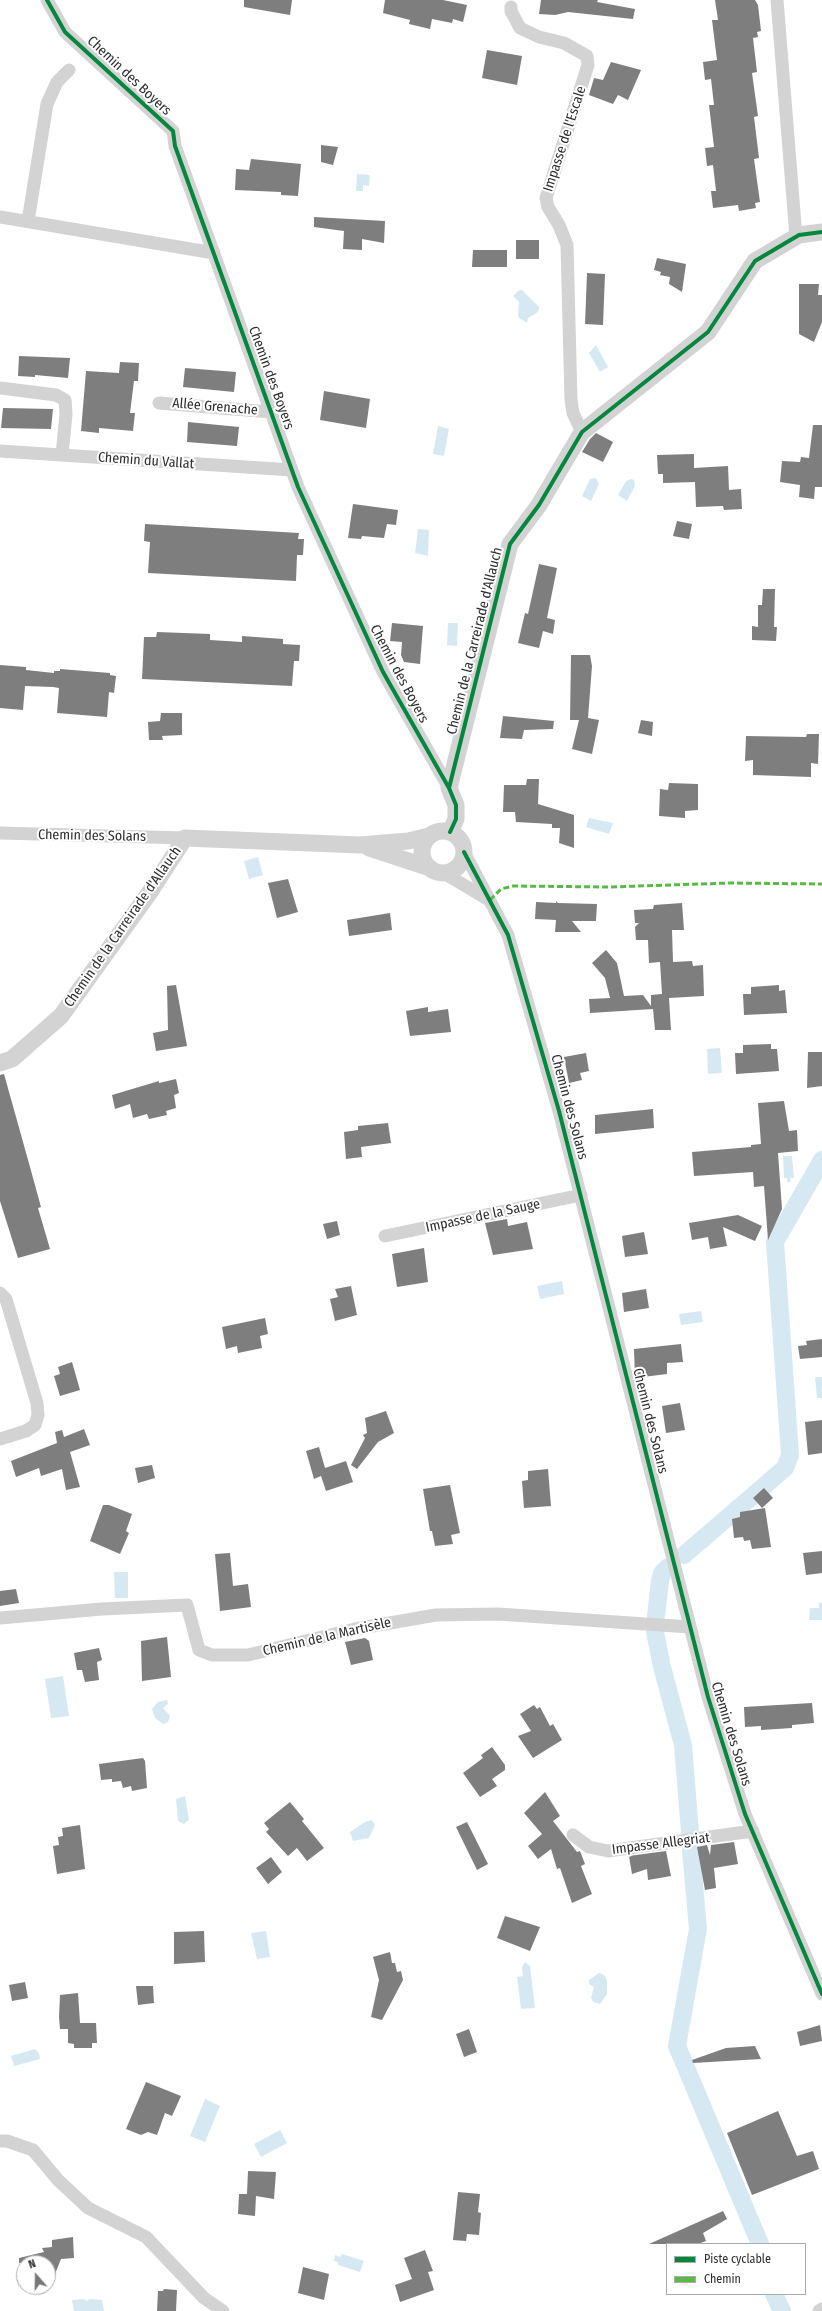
<!DOCTYPE html>
<html>
<head>
<meta charset="utf-8">
<style>
	body { margin:0 }
	#map { position:relative; width:822px; height:2311px; overflow:hidden; background:#fff; font-family:"Fira Sans Condensed",sans-serif }
	canvas { display:block }
	.legend { position:absolute; left:666px; top:2243px; width:140px; height:52px; box-sizing:border-box; background:#fff; border:1px solid #ababab; margin:0; padding:5px 7px; list-style:none; font-size:12px; color:#2e2e2e }
	.legend li { display:flex; align-items:center; gap:8px; height:20px }
	.legend b { width:20px; border:1px solid #ababab }
	.north { position:absolute; left:16px; top:2255px; width:40px; height:40px; box-sizing:border-box; background:#fff; border:1px solid #ababab; border-radius:50%; rotate:340deg; font-size:11px; font-weight:700; line-height:16px; text-align:center; color:#2e2e2e }
	.north::after { content:''; display:block; margin:auto; width:14px; height:18px; background:#777; clip-path:polygon(50% 0,100% 100%,50% 72%,0 100%) }
</style>
</head>
<body>
<div id="map">
<canvas width="822" height="2311"></canvas>
<ul class="legend">
<li><b style="height:5px;background:#00873e"></b>Piste cyclable</li>
<li><b style="height:5px;background:#58b947"></b>Chemin</li>
</ul>
<div class="north">N</div>
</div>
<script>
const ctx = document.querySelector('canvas').getContext('2d');
ctx.lineJoin = 'round';
function fillPath(path, color) { ctx.fillStyle = color; ctx.fill(path, 'evenodd'); }
const toPath = rows => new Path2D(rows.map(r => 'M' + r).join(''));
function strokePath(path, color, width, dash) { ctx.strokeStyle = color; ctx.lineWidth = width; ctx.lineCap = dash ? 'butt' : 'round'; ctx.setLineDash(dash || []); ctx.stroke(path); }
function label(font, color, halo, rows, align = 'center') {
  ctx.font = font + ' "Fira Sans Condensed",sans-serif'; ctx.lineWidth = 4; ctx.setLineDash([]); ctx.textBaseline = 'middle'; ctx.strokeStyle = halo; ctx.fillStyle = color; for (const [text, x, y, turn = 0] of rows) {
    ctx.save(); ctx.translate(x, y); ctx.rotate((+turn || 0) * Math.PI / 180); ctx.textAlign = isNaN(turn) ? turn : align; if (halo) ctx.strokeText(text, 0, 0); ctx.fillText(text, 0, 0); ctx.restore();
  }
}
fillPath(toPath([
	[357,174,370,175,369,186,363,185,363,191,356,191],
	[522,290,539,307,538,312,528,318,527,323,518,317,519,302,513,296,518,291],
	[596,345,608,367,600,372,589,353],
	[438,426,449,429,444,456,433,454],
	[596,478,599,484,591,501,582,496,590,479],
	[631,479,634,480,635,486,627,501,618,495,626,481],
	[418,529,429,530,428,556,415,553],
	[448,623,458,623,457,646,447,645],
	[589,818,613,823,609,834,586,827],
	[258,857,263,875,249,879,244,861],
	[720,1048,722,1073,708,1074,707,1049],
	[783,1156,792,1156,794,1178,790,1178,791,1182,787,1182,787,1178,784,1178],
	[562,1281,564,1294,540,1299,537,1286],
	[701,1311,703,1322,681,1325,679,1314],
	[815,1377,822,1377,822,1398,817,1398],
	[114,1572,128,1572,128,1598,115,1598],
	[819,1603,822,1603,822,1620,809,1620,810,1608,819,1608],
	[63,1676,69,1716,51,1718,45,1679],
	[167,1700,168,1704,163,1708,170,1716,168,1722,163,1724,155,1718,152,1709,158,1702],
	[185,1796,189,1820,184,1824,178,1821,176,1799],
	[372,1820,375,1825,369,1838,353,1841,350,1832,365,1822],
	[266,1931,270,1957,257,1959,251,1933],
	[525,1962,530,1966,535,2008,521,2009,517,1977,523,1976,522,1967],
	[599,1973,604,1975,607,1980,607,1994,600,2004,593,2002,591,1998,594,1987,589,1984,589,1980],
	[35,2049,39,2053,40,2059,14,2066,11,2056],
	[205,2099,220,2106,205,2142,190,2136],
	[280,2130,287,2143,261,2157,254,2144],
	[342,2254,364,2261,360,2272,338,2265,338,2262,334,2261,335,2255,340,2257],
	[85,2299,86,2301,90,2299,102,2300,104,2311,74,2311,72,2300]
]), '#d6e9f2');
strokePath(toPath([
	[684,1555,785,1468,790,1455,775,1242,822,1160],
	[656,1616,660,1581,662,1573,668,1567],
	[655,1632,662,1667,683,1745,690,1832],
	[691,1850,698,1929,677,2046,760,2244],
	[774,2294,782,2311]
]), '#d6e9f2', 18);
fillPath(toPath([
	[244,0,292,0,290,15,244,7],
	[385,0,443,0,467,5,463,22,453,19,452,23,432,19,430,29,409,24,410,20,383,13],
	[541,0,598,0,597,2,635,9,633,19,568,12,555,15,539,14],
	[715,0,755,0,758,5,761,31,757,32,758,37,753,38,757,72,752,73,758,116,754,117,759,158,754,159,760,202,755,203,756,208,739,211,738,205,713,208,711,191,716,191,713,165,707,166,705,148,714,147,709,105,714,105,711,79,705,80,703,62,717,60,712,20,718,20],
	[487,50,522,56,517,85,482,78],
	[611,62,641,70,628,100,618,95,613,104,589,95,594,78,603,80],
	[321,145,338,147,333,165,321,162],
	[251,159,301,164,298,196,281,195,281,192,235,190,236,169,249,170],
	[314,217,385,221,384,243,362,239,362,250,343,249,344,231,314,227],
	[516,240,539,240,539,259,516,259],
	[473,250,507,250,507,267,472,267],
	[657,258,686,264,682,292,669,284,670,277,660,275,661,272,654,270],
	[587,273,605,274,603,325,585,324],
	[799,284,819,284,818,295,822,295,822,322,814,342,799,334],
	[19,356,70,358,68,378,35,375,35,377,18,376],
	[120,362,139,363,138,381,134,381,130,413,135,413,133,431,99,428,99,433,81,431,86,371,119,373],
	[185,368,236,372,234,392,183,387],
	[324,391,370,399,366,428,320,420],
	[3,408,53,409,51,429,1,428],
	[188,422,239,427,237,446,187,442],
	[813,425,822,425,822,487,815,487,814,499,799,497,800,485,780,482,782,461,800,462,801,457,809,458],
	[596,433,613,442,603,462,582,452,590,439],
	[694,454,694,468,728,466,729,490,741,489,742,509,724,510,723,506,696,507,695,482,663,483,663,474,658,474,657,455],
	[353,504,398,510,396,525,387,524,384,538,362,536,361,539,348,538],
	[677,521,692,524,689,539,673,536],
	[145,524,299,533,298,539,304,539,303,555,297,555,296,581,148,573,150,542,144,541],
	[539,564,557,568,547,618,555,620,553,634,543,631,539,648,518,643,525,613,528,614],
	[763,589,775,589,774,627,777,627,776,641,752,640,752,626,758,627,758,605,762,605],
	[392,623,423,626,420,664,404,662,401,655,402,642,390,641],
	[157,632,210,634,210,640,242,642,242,636,283,639,283,644,300,645,299,661,294,661,292,686,142,679,144,637,156,637],
	[571,655,590,655,592,666,588,718,599,720,592,754,572,749,579,720,570,720],
	[0,665,26,667,26,670,54,673,54,671,60,671,60,669,110,673,110,675,116,676,114,693,109,692,107,717,57,713,59,688,53,687,25,686,23,710,0,708],
	[161,713,182,713,182,735,162,736,163,740,149,740,148,722,160,721],
	[503,716,554,721,553,729,524,730,522,739,500,738],
	[641,720,653,722,652,736,638,733],
	[807,734,819,734,818,764,811,763,811,777,753,775,753,760,745,761,746,736,806,737],
	[527,779,539,779,538,804,574,815,574,848,559,843,560,828,552,828,552,824,516,822,515,812,503,812,504,785,526,785],
	[669,783,698,784,698,810,685,811,685,818,659,816,660,789,668,790],
	[288,879,298,912,277,918,268,883],
	[556,901,558,903,597,904,596,921,572,921,581,932,555,932,556,920,535,919,536,902,556,903],
	[682,903,684,930,672,930,673,962,692,961,693,966,703,965,704,996,669,998,671,1030,655,1030,653,1009,590,1013,589,999,610,998,605,978,592,963,606,950,617,963,624,996,643,995,651,1006,651,995,662,994,660,962,649,963,648,940,636,940,635,927,639,923,635,923,634,910,653,909,654,905],
	[390,913,392,930,349,936,347,920],
	[176,985,187,1046,156,1051,153,1033,168,1030,167,986],
	[779,985,779,991,785,990,787,1013,744,1015,743,994,751,994,751,987],
	[428,1007,428,1012,448,1009,451,1032,410,1036,406,1011],
	[771,1044,771,1049,777,1049,779,1071,736,1074,735,1053,743,1053,743,1045],
	[808,1052,822,1052,822,1086,807,1088],
	[586,1053,589,1071,580,1073,582,1080,569,1083,564,1057],
	[4,1074,30,1167,41,1207,38,1208,50,1249,18,1258,0,1201,0,1075],
	[176,1079,179,1093,174,1095,176,1108,166,1111,167,1115,149,1119,147,1114,133,1118,130,1104,115,1109,112,1095,159,1081,159,1083],
	[784,1101,789,1131,797,1130,798,1151,778,1153,782,1209,768,1240,764,1186,754,1187,753,1172,694,1176,692,1152,751,1147,751,1145,761,1144,758,1103],
	[653,1109,654,1128,595,1134,595,1115],
	[388,1123,391,1143,361,1147,362,1157,346,1159,344,1132,358,1130,358,1126],
	[738,1215,762,1226,755,1241,723,1227,727,1246,710,1249,708,1237,692,1240,689,1223],
	[507,1219,508,1226,527,1222,533,1249,493,1255,485,1223],
	[337,1221,340,1235,327,1239,323,1224],
	[644,1232,648,1254,625,1257,622,1236],
	[424,1248,428,1282,397,1287,392,1254],
	[351,1286,357,1315,335,1321,330,1299,338,1297,335,1289],
	[646,1289,649,1308,624,1312,622,1293],
	[265,1318,268,1334,260,1336,262,1348,238,1353,237,1346,226,1349,222,1327],
	[822,1339,822,1357,800,1359,798,1346,807,1345,806,1341],
	[681,1344,683,1362,667,1363,667,1374,635,1378,634,1349],
	[72,1362,80,1390,60,1396,54,1376,60,1374,58,1367],
	[680,1403,685,1430,666,1433,662,1406],
	[386,1411,394,1433,378,1442,357,1469,351,1465,365,1438,363,1435,367,1433,365,1418],
	[822,1420,822,1453,808,1455,805,1422],
	[84,1429,90,1445,70,1452,80,1487,66,1490,62,1469,41,1476,39,1468,16,1477,11,1461,57,1443,55,1432,62,1430,64,1437],
	[319,1447,325,1468,346,1461,353,1482,326,1491,321,1476,314,1479,306,1451],
	[152,1465,155,1478,138,1483,135,1468],
	[548,1469,551,1506,524,1508,522,1481,528,1480,528,1471],
	[450,1485,460,1533,451,1535,453,1544,435,1546,432,1531,430,1531,423,1489],
	[764,1488,773,1498,762,1508,753,1498],
	[103,1505,109,1505,132,1514,126,1531,129,1533,120,1554,90,1541],
	[765,1508,771,1547,752,1549,750,1540,744,1541,743,1537,734,1538,732,1519,740,1517,740,1512],
	[822,1551,822,1573,806,1575,803,1553],
	[230,1553,233,1586,248,1584,251,1607,220,1611,215,1554],
	[16,1589,19,1603,0,1606,0,1591],
	[167,1637,171,1677,142,1681,141,1641],
	[365,1638,369,1641,373,1660,351,1665,345,1642],
	[99,1648,102,1660,97,1662,99,1680,85,1682,82,1670,77,1670,74,1653],
	[812,1703,814,1723,792,1725,792,1728,761,1730,761,1726,745,1727,744,1707],
	[534,1705,537,1709,540,1707,550,1726,553,1724,562,1740,533,1758,518,1736,531,1731,520,1714],
	[492,1747,505,1765,505,1770,492,1779,497,1786,480,1797,463,1773,483,1758,481,1755],
	[143,1758,145,1761,147,1788,132,1791,131,1786,123,1788,121,1781,112,1782,112,1779,101,1780,99,1764],
	[545,1792,560,1816,553,1821,577,1852,580,1851,585,1864,581,1866,592,1894,572,1903,560,1868,557,1869,551,1849,538,1859,528,1846,542,1834,524,1813],
	[290,1802,304,1819,302,1821,324,1848,307,1861,297,1848,288,1856,266,1832,269,1829,264,1823],
	[467,1822,488,1864,477,1870,456,1827],
	[80,1825,85,1869,57,1874,53,1846,59,1845,58,1837,63,1836,62,1828],
	[734,1842,738,1864,714,1868,716,1888,705,1890,697,1847,707,1845,710,1855,711,1845],
	[666,1851,671,1876,648,1880,647,1869,632,1874,629,1856],
	[271,1857,282,1872,268,1884,256,1868],
	[505,1916,540,1927,530,1951,497,1938],
	[204,1931,205,1962,174,1964,174,1932],
	[390,1952,392,1963,395,1963,397,1972,401,1971,403,1980,382,2020,371,2017,379,1980,373,1957],
	[25,1982,28,1998,12,2001,9,1985],
	[136,1986,153,1986,154,2003,138,2005],
	[78,1993,80,2023,96,2023,97,2043,92,2043,92,2048,74,2048,74,2044,68,2043,68,2029,60,2029,59,2017,60,1995],
	[820,2025,822,2041,800,2046,797,2032],
	[469,2029,477,2052,464,2057,456,2034],
	[755,2046,761,2059,693,2063,692,2060,726,2048],
	[146,2082,181,2096,172,2116,165,2113,157,2135,148,2132,141,2135,126,2129],
	[778,2111,797,2156,813,2151,819,2169,752,2195,727,2133],
	[248,2171,276,2172,274,2199,256,2196,255,2216,238,2214,239,2194,247,2194],
	[458,2192,480,2194,478,2212,481,2213,479,2235,467,2234,466,2241,453,2240],
	[723,2211,727,2219,703,2233,706,2241,698,2244,649,2244],
	[73,2237,74,2258,61,2259,49,2289,48,2263,19,2263,19,2258,44,2252,42,2248,52,2247,52,2240],
	[425,2250,433,2271,428,2272,434,2290,400,2302,395,2285,412,2279,404,2258],
	[303,2267,329,2274,324,2300,298,2293],
	[164,2289,177,2290,176,2311,157,2311,158,2291,163,2291]
]), '#7e7e7e');
strokePath(toPath([
	[47,0,65,32,173,131,175,146,298,487,383,672,449,788],
	[777,0,796,237],
	[511,7,511,11,520,28,539,37,564,43,587,56,588,65,546,198,548,207,559,225,567,245,571,400,573,413,582,432],
	[0,217,214,253],
	[28,221,47,104,57,82,69,70],
	[0,388,56,395,65,400,66,414,62,455],
	[159,403,271,412],
	[0,451,292,470],
	[0,833,185,838],
	[464,852,508,935,559,1111,708,1697,745,1814,822,1994],
	[442,872,489,900],
	[385,1236,581,1195],
	[0,1293,6,1299,37,1403,38,1415,35,1425,26,1431,0,1439],
	[0,1618,102,1609,187,1605,199,1650,212,1655,248,1655,355,1629,436,1615,498,1614,690,1627],
	[573,1835,589,1847,608,1851,753,1831],
	[0,2141,7,2141,33,2150,58,2180,88,2208,146,2237,204,2298,223,2311],
	[819,2311,822,2309]
]), '#d3d3d3', 13);
strokePath(toPath([
	'422 852a21 21 0 1 1 42 0a21 21 0 1 1-42 0Z',
	[450,832,456,819,456,805,449,788,510,544,539,505,582,432,708,332,755,261,799,235,822,232],
	[369,848,430,868],
	[0,1063,12,1059,61,1016,150,892,185,838,360,845,408,841,429,836]
]), '#d3d3d3', 17);
strokePath(toPath([
	[490,900,501,889,513,886,610,887,730,883,822,884]
]), '#58b947', 3, [6, 3]);
strokePath(toPath([
	[47,0,65,32,173,131,175,146,298,487,383,672,449,788],
	[450,832,456,819,456,805,449,788,510,544,539,505,582,432,708,332,755,261,799,235,822,232],
	[464,852,508,935,559,1111,708,1697,745,1814,822,1994]
]), '#00873e', 4);
label('14px', '#2e2e2e', '#fff', [
	["Chemin des Boyers",129,76,43],
	["Impasse de l'Escale",565,139,-72],
	["Chemin des Boyers",271,378,70],
	["Allée Grenache",215,407,5],
	["Chemin du Vallat",146,461,4],
	["Chemin de la Carreirade d'Allauch",475,641,-76],
	["Chemin des Boyers",399,674,62],
	["Chemin des Solans",92,836,1],
	["Chemin de la Carreirade d'Allauch",123,927,-55],
	["Chemin des Solans",569,1107,75],
	["Impasse de la Sauge",483,1216,-12],
	["Chemin des Solans",650,1421,76],
	["Chemin de la Martisèle",327,1637,-13],
	["Chemin des Solans",731,1734,73],
	["Impasse Allegriat",661,1844,-7]
]);
</script>
</body>
</html>
